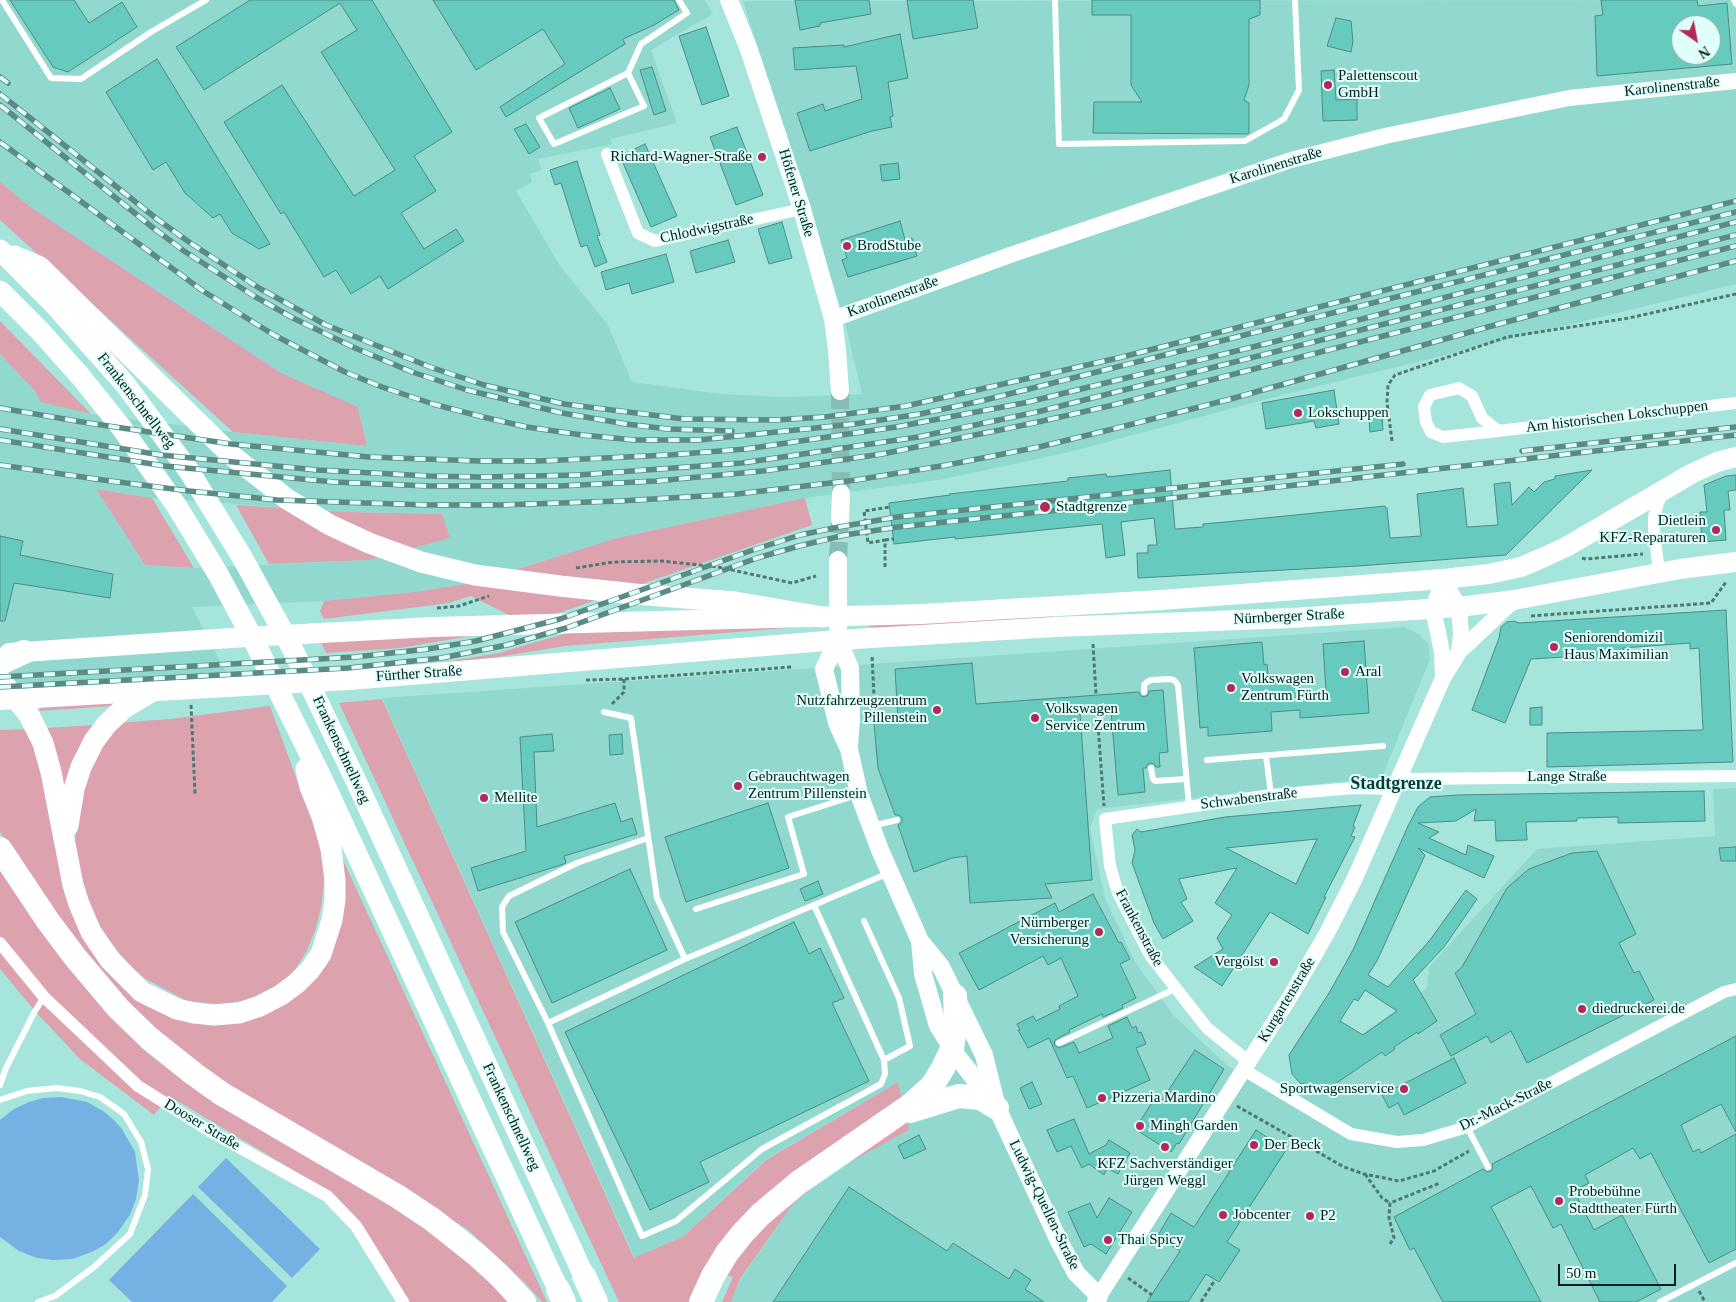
<!DOCTYPE html>
<html>
<head>
<meta charset="utf-8">
<style>
	body { margin:0 }
	#map { position:relative; width:1736px; height:1302px; overflow:hidden; background:#a6e5dc; font-family:"Times New Roman",serif }
	canvas { display:block }
	.north { position:absolute; left:1671px; top:15px; width:50px; height:50px; box-sizing:border-box; background:#e0fffa; border:1px solid #88a5a1; border-radius:50%; rotate:147deg; font-size:14px; font-weight:700; line-height:20px; text-align:center; color:#041e1b }
	.north::after { content:''; display:block; margin:auto; width:18px; height:22px; background:#b5275a; clip-path:polygon(50% 0,100% 100%,50% 72%,0 100%) }
	.scale { position:absolute; left:1558px; top:1264px; width:118px; height:22px; box-sizing:border-box; border:2px solid #041e1b; border-top:0; padding-left:6px; font-size:15px; line-height:18px; white-space:nowrap; color:#041e1b; -webkit-text-stroke:4px #e0fffa; paint-order:stroke }
</style>
</head>
<body>
<div id="map">
<canvas width="1736" height="1302"></canvas>
<div class="north">N</div>
<div class="scale">50 m</div>
</div>
<script>
const ctx = document.querySelector('canvas').getContext('2d');
ctx.lineJoin = 'round';
function fillPath(path, color) { ctx.fillStyle = color; ctx.fill(path, 'evenodd'); }
const toPath = rows => new Path2D(rows.map(r => 'M' + r).join(''));
function strokePath(path, color, width, dash) { ctx.strokeStyle = color; ctx.lineWidth = width; ctx.lineCap = dash ? 'butt' : 'round'; ctx.setLineDash(dash || []); ctx.stroke(path); }
function label(font, color, halo, rows, align = 'center') {
  ctx.font = font + ' "Times New Roman",serif'; ctx.lineWidth = 4; ctx.setLineDash([]); ctx.textBaseline = 'middle'; ctx.strokeStyle = halo; ctx.fillStyle = color; for (const [text, x, y, turn = 0] of rows) {
    ctx.save(); ctx.translate(x, y); ctx.rotate((+turn || 0) * Math.PI / 180); ctx.textAlign = isNaN(turn) ? turn : align; if (halo) ctx.strokeText(text, 0, 0); ctx.fillText(text, 0, 0); ctx.restore();
  }
}
fillPath(toPath([
	[0,0,705,0,713,14,651,50,677,123,611,139,612,144,538,159,542,170,530,174,532,182,516,191,560,266,608,325,632,382,722,394,784,397,862,394,844,318,743,1,1736,0,1736,284,1290,393,1070,452,939,480,805,498,617,538,473,583,414,592,324,601,192,607,229,678,0,692,0,354,35,391,42,402,91,414,233,432,367,446,358,407,281,374,32,208,0,182],
	[1681,25,1711,25,1711,55,1681,55],
	[96,489,152,498,345,512,442,514,450,538,369,560,194,568,145,565],
	[1405,627,1420,635,1429,645,1430,659,1382,777,1097,809,1090,828,1105,898,1135,962,1174,1016,1227,1065,1289,1104,1309,1072,1427,988,1429,967,1537,849,1715,836,1713,789,1736,788,1736,1302,731,1302,741,1279,793,1204,830,1172,909,1130,898,1082,766,1159,684,1236,635,1258,382,698]
]), '#91d9cf');
fillPath(toPath([
	[0,182,32,208,281,373,358,407,367,446,233,432,0,220],
	[0,321,91,414,41,402,35,391,0,354],
	[96,489,152,498,194,568,145,565],
	[805,498,812,525,553,615,509,615,471,596,449,603,324,619,320,611,324,601,414,592,473,583,617,538],
	[236,505,345,512,442,514,450,538,369,560,269,564],
	[1053,613,1053,618,877,628,871,627,867,624],
	[802,625,798,627,565,646,498,657,433,664,498,653,578,630],
	[488,633,400,648,326,653,321,642],
	[382,699,634,1258,684,1236,766,1160,898,1082,909,1130,830,1173,793,1204,740,1279,731,1302,722,1302,733,1277,707,1271,692,1302,619,1302,339,703],
	[114,703,111,706,39,711,42,705],
	[270,706,318,838,323,858,324,883,321,908,315,931,306,952,295,970,280,984,245,1001,217,1004,187,1001,144,978,130,966,97,925,83,891,75,843,77,819,81,797,96,754,118,723,170,719],
	[95,725,64,789,47,728],
	[28,729,89,944,203,1020,312,977,337,847,547,1302,542,1302,525,1283,467,1229,230,1088,145,1023,71,938,0,832,0,730],
	[0,863,81,978,371,1190,456,1249,511,1302,410,1302,365,1232,330,1192,169,1096,154,1115,80,1059,35,1011,0,969]
]), '#dca2ae');
fillPath(toPath([
	[61,1097,87,1102,103,1111,114,1120,122,1129,135,1152,139,1180,136,1199,130,1215,117,1233,106,1244,94,1251,73,1259,53,1260,37,1258,19,1251,0,1237,0,1120,14,1109,29,1102,43,1098],
	[226,1158,320,1249,292,1278,198,1187],
	[193,1194,287,1286,272,1302,132,1302,109,1280]
]), '#75b1e3');
const building = toPath([
	[10,0,74,0,89,23,122,2,137,27,68,72,53,67,10,0],
	[250,0,372,0,452,132,414,156,436,191,401,213,424,249,456,229,464,241,388,289,380,276,351,294,336,270,324,277,284,212,281,214,224,122,282,85,354,196,395,170,321,52,357,30,340,3,204,90,176,47,250,0],
	[433,0,674,0,679,10,654,25,623,39,625,44,506,117,500,107,565,64,543,29,476,70,433,0],
	[795,0,869,0,871,14,820,23,820,26,800,30,795,0],
	[907,0,973,0,978,28,913,39,907,0],
	[1092,0,1260,0,1260,15,1249,19,1249,85,1244,100,1249,103,1249,133,1247,134,1093,133,1094,102,1142,102,1131,85,1131,15,1092,15,1092,0],
	[1601,0,1697,0,1698,6,1727,3,1732,64,1597,76,1595,16,1603,15,1601,0],
	[1681,25,1711,25,1711,55,1681,55,1681,25],
	[1336,18,1351,21,1353,41,1351,52,1327,46,1336,18],
	[706,27,729,96,702,105,679,36,706,27],
	[900,34,908,78,888,82,893,116,890,117,892,127,872,131,810,151,797,113,823,104,825,111,862,99,856,66,795,70,793,48,844,45,844,47,900,34],
	[157,59,270,244,259,249,232,233,220,214,213,218,185,193,166,162,153,170,106,92,157,59],
	[652,67,666,111,654,115,640,70,652,67],
	[1334,70,1336,100,1357,99,1357,120,1323,121,1321,71,1334,70],
	[610,88,620,109,578,128,569,108,610,88],
	[526,124,540,147,529,154,514,129,526,124],
	[737,127,763,195,736,205,710,137,737,127],
	[645,144,677,216,651,227,620,156,645,144],
	[577,161,600,235,597,236,607,262,595,267,587,245,581,247,561,183,555,185,550,170,577,161],
	[898,163,900,179,882,181,880,165,898,163],
	[900,221,905,240,912,238,917,256,848,277,842,260,847,258,841,240,900,221],
	[782,222,792,258,769,264,758,229,782,222],
	[728,240,735,262,696,273,690,251,728,240],
	[666,254,674,282,632,294,629,283,606,290,601,272,666,254],
	[1334,390,1339,424,1316,428,1314,421,1266,429,1262,403,1334,390],
	[1382,416,1383,430,1370,432,1369,418,1382,416],
	[1170,470,1175,529,1203,527,1203,524,1225,522,1385,506,1386,508,1387,508,1390,538,1421,536,1417,494,1463,488,1467,527,1498,525,1494,484,1510,482,1512,505,1529,487,1534,492,1544,482,1555,479,1555,476,1592,470,1506,555,1358,566,1138,578,1137,553,1148,553,1148,545,1157,545,1154,518,1121,522,1125,555,1106,558,1102,524,955,539,955,537,894,544,889,503,950,495,949,494,1068,481,1068,478,1106,474,1107,477,1170,470],
	[1736,475,1736,490,1728,491,1730,510,1724,510,1726,540,1702,542,1700,512,1707,512,1704,485,1726,476,1736,475],
	[0,536,23,541,20,555,113,574,110,598,14,583,5,621,0,621,0,536],
	[1726,610,1733,762,1547,767,1547,733,1703,730,1699,648,1690,649,1690,643,1623,648,1624,653,1614,653,1614,656,1603,658,1583,661,1583,656,1531,659,1505,723,1472,710,1499,638,1501,627,1507,622,1514,621,1519,623,1726,610],
	[1364,641,1369,713,1300,718,1300,710,1271,712,1272,731,1208,736,1208,727,1200,728,1194,648,1262,642,1264,665,1267,664,1269,684,1299,681,1300,693,1326,691,1323,644,1364,641],
	[972,663,976,704,1139,692,1141,696,1144,697,1148,695,1149,691,1163,690,1168,752,1159,753,1160,767,1156,767,1154,764,1151,763,1147,765,1146,768,1143,768,1145,792,1118,795,1111,711,1080,713,1092,880,1045,884,1052,898,970,903,967,856,952,858,914,872,898,825,902,822,902,818,899,815,895,815,878,768,874,723,898,720,895,669,972,663],
	[1542,707,1542,725,1530,725,1530,708,1542,707],
	[552,734,554,751,534,752,537,827,615,803,621,822,632,818,637,834,564,856,566,863,561,865,478,891,471,868,526,851,520,737,552,734],
	[622,734,623,754,610,755,609,735,622,734],
	[1704,791,1705,821,1618,823,1618,817,1577,818,1577,821,1526,822,1527,840,1496,841,1495,820,1474,821,1476,809,1456,821,1418,823,1439,832,1429,838,1466,855,1468,845,1494,856,1484,878,1418,848,1425,855,1377,961,1368,975,1388,987,1430,940,1466,890,1477,899,1444,947,1413,980,1437,1021,1418,1034,1417,1032,1394,1047,1395,1049,1385,1056,1382,1052,1332,1086,1326,1095,1302,1083,1301,1084,1292,1074,1289,1055,1329,993,1353,950,1408,826,1418,807,1425,801,1430,797,1457,795,1704,791],
	[1365,990,1397,1011,1363,1035,1340,1021,1354,999,1358,1001,1365,990],
	[768,803,789,868,686,902,665,837,768,803],
	[1361,805,1353,826,1355,827,1351,836,1355,837,1324,897,1326,897,1308,934,1270,912,1222,986,1194,967,1223,949,1217,938,1232,915,1215,903,1237,868,1179,879,1187,899,1181,902,1193,921,1163,939,1154,923,1132,863,1135,850,1132,835,1137,829,1141,832,1225,817,1361,805],
	[1317,839,1296,884,1226,848,1317,839],
	[1736,847,1736,861,1721,861,1719,848,1736,847],
	[1597,851,1636,934,1619,943,1634,973,1639,971,1654,1000,1527,1063,1511,1031,1491,1043,1487,1036,1451,1056,1440,1035,1476,1014,1455,973,1462,967,1507,888,1529,869,1572,853,1597,851],
	[630,869,667,950,552,1003,515,922,630,869],
	[818,881,823,894,805,901,800,889,818,881],
	[1093,894,1119,943,1121,942,1130,959,1120,964,1136,998,1122,1005,1123,1008,1103,1017,1102,1014,1069,1030,1070,1032,1055,1040,1054,1045,1059,1048,1074,1042,1079,1053,1113,1038,1108,1026,1127,1017,1132,1028,1136,1026,1138,1033,1141,1032,1146,1044,1136,1048,1150,1080,1087,1108,1073,1076,1067,1078,1049,1038,1028,1048,1018,1030,1020,1030,1017,1024,1033,1016,1036,1021,1060,1009,1059,1006,1078,996,1061,958,1048,965,1043,956,979,990,959,953,1055,903,1059,912,1093,894],
	[794,922,809,954,820,948,844,998,832,1003,869,1081,700,1162,709,1182,650,1210,565,1032,794,922],
	[1736,1036,1736,1132,1721,1104,1681,1125,1693,1152,1699,1149,1701,1153,1736,1134,1736,1249,1709,1263,1651,1153,1640,1159,1633,1148,1585,1175,1589,1183,1574,1191,1594,1230,1622,1215,1661,1289,1636,1302,1600,1302,1561,1224,1553,1228,1531,1186,1491,1207,1541,1302,1443,1302,1414,1248,1410,1250,1394,1217,1483,1169,1487,1172,1491,1171,1493,1168,1492,1164,1736,1036],
	[1195,1050,1224,1069,1179,1144,1177,1143,1171,1152,1135,1129,1157,1095,1160,1103,1195,1050],
	[1454,1058,1466,1083,1404,1115,1398,1103,1389,1108,1382,1095,1454,1058],
	[1032,1082,1042,1104,1029,1109,1020,1088,1032,1082],
	[1074,1119,1089,1154,1106,1145,1109,1140,1130,1153,1118,1174,1107,1168,1104,1175,1089,1164,1082,1168,1071,1146,1057,1152,1047,1130,1074,1119],
	[1256,1130,1286,1150,1227,1242,1240,1250,1219,1282,1206,1274,1188,1302,1147,1302,1180,1251,1157,1237,1171,1213,1194,1227,1256,1130],
	[919,1135,926,1149,904,1159,898,1146,919,1135],
	[849,1187,947,1251,953,1243,1009,1279,1015,1269,1031,1280,1025,1289,1044,1302,773,1302,849,1187],
	[1109,1198,1132,1212,1106,1254,1091,1244,1084,1247,1068,1212,1090,1203,1097,1218,1109,1198]
]);
fillPath(building, '#66cbbe');
strokePath(building, '#4e8b83', 1);
strokePath(toPath([
	[840,391,841,493],
	[838,560,840,520]
]), '#86bdb5', 18, [18, 9]);
strokePath(toPath([
	[1392,441,1387,402,1388,385,1395,375,1507,337,1629,318,1736,294],
	[885,540,894,539],
	[1582,558,1586,559,1643,554],
	[885,567,885,540,868,543,864,511,890,507],
	[576,568,613,562,661,561,718,567,792,583,816,576],
	[437,608,459,606,489,596],
	[1531,616,1711,603,1726,582],
	[1093,644,1096,695],
	[586,680,624,679,792,667],
	[612,704,624,692,624,679],
	[191,705,195,794],
	[1097,712,1104,806],
	[867,718,875,718,872,655],
	[1237,1106,1344,1167,1364,1174,1399,1181,1434,1171,1469,1151],
	[1365,1174,1382,1198,1390,1203],
	[1390,1244,1394,1238,1389,1218,1390,1203,1440,1183],
	[1128,1278,1152,1295],
	[1699,1291,1705,1302],
	[1201,1302,1215,1280]
]), '#4e7973', 3, [4, 2.5]);
strokePath(toPath([
	[2,0,51,78,81,79,151,32,206,0],
	[1055,0,1059,144,1245,141,1284,119,1299,90,1295,0],
	[1734,0,1736,4],
	[628,73,644,106,554,144,539,118,628,73,641,44,687,13,679,0],
	[1144,692,1144,685,1147,682,1151,680,1169,679,1174,680,1178,685,1189,806],
	[604,712,631,718,657,898,685,959],
	[1266,755,1271,795],
	[1207,760,1383,746],
	[1151,768,1153,779,1155,781,1186,779],
	[872,826,897,820],
	[814,905,685,959,548,1023,642,1236,676,1221,762,1149,881,1084,885,1074,884,1060],
	[696,909,804,874,788,817,857,795],
	[864,921,899,998,910,1046,884,1060,814,905,889,873],
	[548,1023,503,932,502,907,509,896,577,863,648,838],
	[1059,1043,1175,989],
	[0,1085,6,1068,35,1011,44,997],
	[0,1100,27,1091,57,1088,80,1091,100,1097,124,1114,141,1142,148,1169,145,1195,130,1234,94,1267,55,1296,38,1302],
	[1467,1127,1488,1167],
	[1660,1302,1736,1263]
]), '#fff', 6);
strokePath(toPath([
	[607,154,638,233,655,241,802,209],
	[1498,431,1482,418,1472,396,1459,388,1430,395,1424,407,1426,422,1431,432,1443,437,1498,431,1736,403],
	[1659,573,1654,530,1654,517,1658,503,1664,490],
	[1398,779,1736,776],
	[0,943,44,997,138,1086,208,1130,327,1196,356,1226,403,1302],
	[1249,1062,1207,1028,1150,955,1118,893,1110,866,1105,819,1271,795,1354,788,1393,789],
	[1244,1070,1351,1134,1397,1142,1423,1140,1467,1127,1724,992,1736,989]
]), '#fff', 12);
strokePath(toPath([
	[833,319,1013,254,1291,160,1385,136,1569,98,1736,81],
	[1459,652,1514,600],
	[1443,678,1442,652,1433,609,1443,579],
	[1099,1296,1290,997,1327,933,1354,880,1443,678,1459,652,1461,634,1459,607,1443,579]
]), '#fff', 16);
strokePath(toPath([
	[729,0,748,47,802,209,833,319,837,350,840,391],
	[840,520,841,493],
	[838,560,838,640,824,669,837,723,849,749,859,794,880,850,920,941,941,967,984,1055,997,1108],
	[838,640,850,668,851,719,849,746],
	[920,941,923,974,938,1026,957,1056,997,1108,1059,1241,1076,1273,1099,1296,1096,1302]
]), '#fff', 18);
strokePath(toPath([
	[9,653,246,637,433,627,921,614,1161,600,1443,579,1489,574,1521,567,1542,558,1566,547,1691,474,1717,462,1736,457],
	[0,700,349,680,838,640,1055,627,1292,618,1459,607,1514,600,1680,569,1736,562]
]), '#fff', 20);
strokePath(toPath([
	[0,250,53,303,125,384,189,471,242,557,293,650,357,783,584,1276],
	[14,256,40,267,230,454,287,499,330,525,369,543,421,562,475,575,560,586,635,594,735,602,823,617],
	[0,291,41,332,81,377,121,427,176,505,218,574,255,643,323,781,558,1289],
	[0,679,29,715,43,743,51,772,73,885,79,904,91,932,110,960,142,992,177,1009,194,1013,214,1015,239,1013,260,1006,281,995,297,983,310,970,321,954,332,920,335,900,335,880,331,849,322,816,310,787,306,769],
	[68,826,74,789,81,767,94,741,107,724,124,708,153,691]
]), '#fff', 21);
strokePath(toPath([
	[0,663,24,652],
	[0,849,48,921,75,957,118,1008,150,1039,194,1074,222,1094,397,1196,433,1220,477,1255,499,1275,524,1302],
	[910,1111,959,1096,980,1098,997,1108],
	[584,1276,596,1302],
	[558,1289,564,1302],
	[701,1302,713,1276,727,1253,742,1234,761,1214,798,1183,911,1105,932,1086,943,1068,952,1049,956,1020,955,996]
]), '#fff', 24);
const rail = toPath([
	[0,77,8,83],
	[0,94,157,219,189,242,259,288,326,325,430,367,484,385,564,404,684,419,775,420,825,417,906,406,1118,358,1736,201],
	[0,105,152,227,184,251,254,296,293,318,355,348,412,372,467,390,562,413,626,424,668,429,732,431],
	[0,142,203,291,274,335,345,372,382,387,433,404,483,417,527,427,582,435,634,440,699,440,854,424,920,414,981,401,1736,212],
	[0,408,88,423,231,444,369,457,479,461,540,461,669,455,746,449,896,427,1024,403,1277,341,1736,222],
	[0,429,161,455,317,470,429,476,481,477,578,475,742,463,918,437,1037,412,1736,235],
	[0,440,165,466,334,482,429,486,560,486,656,481,763,471,882,454,1029,424,1109,406,1736,246],
	[1522,451,1736,427],
	[0,465,103,480,189,491,277,500,427,505,500,505,620,501,737,494,856,480,947,465,1039,447,1117,428,1227,400,1495,325,1736,261],
	[0,677,355,657,428,649,476,641,560,619,753,550,800,535,839,527,897,517,1403,464],
	[0,687,348,668,441,658,507,645,566,628,757,558,799,546,845,535,898,527,1296,485,1736,435]
]);
strokePath(rail, '#5c8a84', 5.5);
strokePath(rail, '#e0fffa', 4, [11]);
for (const [x, y, r, color] of [
	[1328,85,5,"#b5275a"],
	[762,157,5,"#b5275a"],
	[847,246,5,"#b5275a"],
	[1298,413,5,"#b5275a"],
	[1045,507,6,"#b5275a"],
	[1716,530,5,"#b5275a"],
	[1554,647,5,"#b5275a"],
	[1345,672,5,"#b5275a"],
	[1231,688,5,"#b5275a"],
	[937,710,5,"#b5275a"],
	[1035,718,5,"#b5275a"],
	[738,786,5,"#b5275a"],
	[484,798,5,"#b5275a"],
	[1099,932,5,"#b5275a"],
	[1274,962,5,"#b5275a"],
	[1582,1009,5,"#b5275a"],
	[1404,1089,5,"#b5275a"],
	[1102,1098,5,"#b5275a"],
	[1140,1126,5,"#b5275a"],
	[1254,1145,5,"#b5275a"],
	[1165,1147,5,"#b5275a"],
	[1559,1201,5,"#b5275a"],
	[1223,1215,5,"#b5275a"],
	[1310,1216,5,"#b5275a"],
	[1108,1240,5,"#b5275a"]
]) { const dot = new Path2D(); dot.arc(x, y, r, 0, 2 * Math.PI); ctx.fillStyle = color; ctx.fill(dot); strokePath(dot, '#e0fffa', 2); }
label('15px', '#041e1b', '#e0fffa', [
	["Palettenscout",1338,76],
	["GmbH",1338,93],
	["Richard-Wagner-Straße",752,157,"right"],
	["BrodStube",857,246],
	["Lokschuppen",1308,413],
	["Stadtgrenze",1056,507],
	["Dietlein",1706,521,"right"],
	["KFZ-Reparaturen",1706,538,"right"],
	["Seniorendomizil",1564,638],
	["Haus Maximilian",1564,655],
	["Aral",1355,672],
	["Volkswagen",1241,679],
	["Zentrum Fürth",1241,696],
	["Nutzfahrzeugzentrum",927,701,"right"],
	["Pillenstein",927,718,"right"],
	["Volkswagen",1045,709],
	["Service Zentrum",1045,726],
	["Gebrauchtwagen",748,777],
	["Zentrum Pillenstein",748,794],
	["Mellite",494,798],
	["Nürnberger",1089,923,"right"],
	["Versicherung",1089,940,"right"],
	["Vergölst",1264,962,"right"],
	["diedruckerei.de",1592,1009],
	["Sportwagenservice",1394,1089,"right"],
	["Pizzeria Mardino",1112,1098],
	["Mingh Garden",1150,1126],
	["Der Beck",1264,1145],
	["KFZ Sachverständiger",1165,1164,"center"],
	["Jürgen Weggl",1165,1181,"center"],
	["Probebühne",1569,1192],
	["Stadttheater Fürth",1569,1209],
	["Jobcenter",1233,1215],
	["P2",1320,1216],
	["Thai Spicy",1118,1240]
], 'left');
label('15px', '#041e1b', '#e0fffa', [
	["Karolinenstraße",1672,87,-6],
	["Karolinenstraße",1276,166,-17],
	["Höfener Straße",796,193,73],
	["Chlodwigstraße",707,229,-12],
	["Karolinenstraße",893,297,-20],
	["Frankenschnellweg",136,401,52],
	["Am historischen Lokschuppen",1617,417,-7],
	["Nürnberger Straße",1289,617,-3],
	["Fürther Straße",419,674,-4],
	["Frankenschnellweg",341,750,65],
	["Lange Straße",1567,777],
	["Schwabenstraße",1249,799,-7],
	["Frankenstraße",1139,928,62],
	["Kurgartenstraße",1287,1000,-59],
	["Dr.-Mack-Straße",1506,1105,-26],
	["Frankenschnellweg",511,1117,65],
	["Dooser Straße",202,1125,31],
	["Ludwig-Quellen-Straße",1044,1205,64]
]);
label('bold 18px', '#0a3c37', '#e0fffa', [
	["Stadtgrenze",1396,784]
]);
</script>
</body>
</html>
